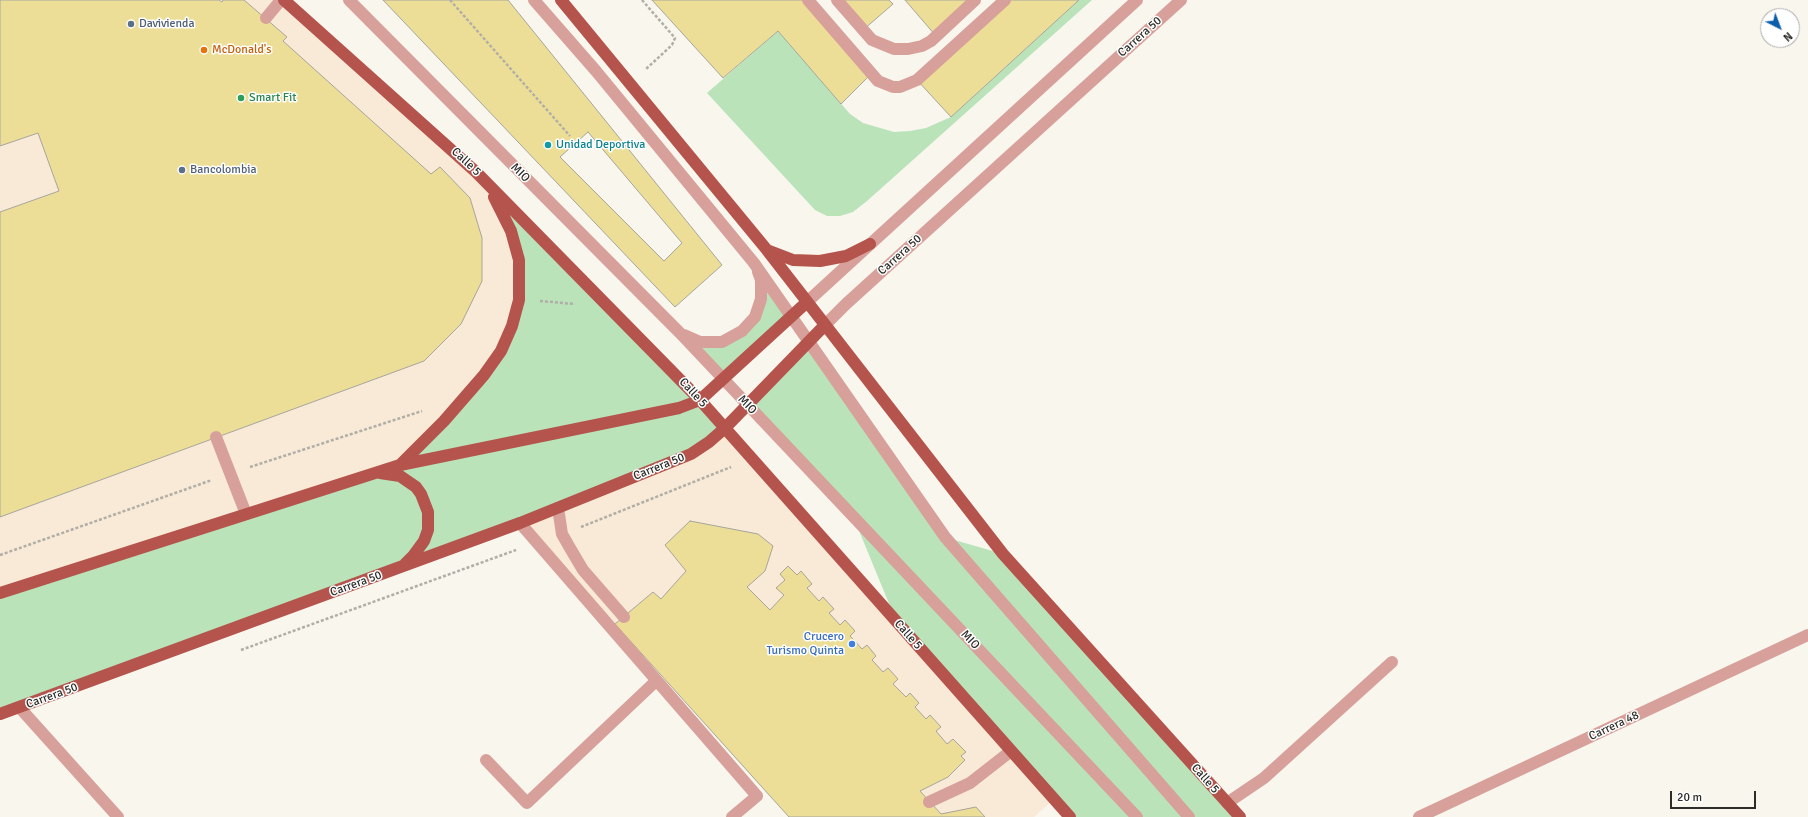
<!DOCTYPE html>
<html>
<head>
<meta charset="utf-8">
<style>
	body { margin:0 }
	#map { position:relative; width:1808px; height:817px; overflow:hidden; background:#f8f6ed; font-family:Signika,sans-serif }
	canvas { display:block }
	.north { position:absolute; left:1760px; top:8px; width:40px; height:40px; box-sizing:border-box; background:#fff; border:1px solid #ababa9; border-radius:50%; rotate:138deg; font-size:11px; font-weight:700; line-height:16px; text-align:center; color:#2c2c28 }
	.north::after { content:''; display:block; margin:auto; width:14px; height:18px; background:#0c5dac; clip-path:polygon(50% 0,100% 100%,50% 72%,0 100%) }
	.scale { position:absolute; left:1670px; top:791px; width:86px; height:18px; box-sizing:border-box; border:2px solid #2c2c28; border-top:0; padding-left:5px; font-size:12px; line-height:14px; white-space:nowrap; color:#2c2c28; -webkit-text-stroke:3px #fff; paint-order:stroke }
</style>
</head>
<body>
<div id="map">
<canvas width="1808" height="817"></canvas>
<div class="north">N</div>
<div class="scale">20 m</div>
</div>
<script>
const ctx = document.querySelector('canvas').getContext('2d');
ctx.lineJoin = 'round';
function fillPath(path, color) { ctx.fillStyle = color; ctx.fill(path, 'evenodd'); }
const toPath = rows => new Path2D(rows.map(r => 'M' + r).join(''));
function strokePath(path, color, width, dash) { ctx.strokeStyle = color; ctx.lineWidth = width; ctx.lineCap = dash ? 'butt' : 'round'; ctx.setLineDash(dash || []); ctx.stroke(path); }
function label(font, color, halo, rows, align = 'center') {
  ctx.font = font + ' Signika,sans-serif'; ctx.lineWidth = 3; ctx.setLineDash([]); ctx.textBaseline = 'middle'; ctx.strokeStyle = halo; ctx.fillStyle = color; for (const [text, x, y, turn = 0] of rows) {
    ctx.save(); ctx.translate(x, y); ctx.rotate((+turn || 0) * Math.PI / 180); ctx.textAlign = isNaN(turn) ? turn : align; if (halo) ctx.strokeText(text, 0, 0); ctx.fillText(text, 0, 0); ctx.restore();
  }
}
fillPath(toPath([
	[0,0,284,0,476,172,499,204,520,271,506,340,400,465,0,593],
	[725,428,1054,799,1034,817,789,817,616,624,520,523]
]), '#f8ead6');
fillPath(toPath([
	[1079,0,1092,0,867,201,853,212,840,216,827,216,815,210,707,93,778,31,850,114,863,123,894,132,910,131,926,128,951,117],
	[499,204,725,428,691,454,0,714,0,593,400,465,501,351,520,286],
	[761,280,791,317,722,380,680,333,722,342,755,317],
	[808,342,944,537,1003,554,1240,817,1070,817,897,623,853,516,747,405]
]), '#bae3b9');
const building = toPath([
	[0,0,219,0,222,2,223,0,244,0,287,37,283,41,431,174,440,167,470,198,482,238,482,281,461,324,424,361,0,517,0,212,59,191,38,133,0,146,0,0],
	[383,0,508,0,722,265,675,307,383,0],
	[588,132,682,243,664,261,560,157,588,132],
	[652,0,808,0,871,74,841,104,778,31,723,78,652,0],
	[837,0,889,0,893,4,863,30,837,0],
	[905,0,975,0,936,36,905,0],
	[1005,0,1079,0,951,117,917,80,1005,0],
	[690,521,758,534,773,546,765,571,747,587,770,610,784,595,776,588,785,580,780,574,788,566,797,575,801,571,812,584,807,588,819,601,823,597,834,609,829,613,840,625,845,620,855,631,850,636,862,649,867,645,876,656,872,660,883,672,888,668,898,679,893,684,906,697,910,693,919,703,915,707,926,719,930,715,941,727,936,731,947,744,953,739,966,752,961,756,965,760,948,777,920,791,941,814,976,807,985,817,789,817,615,624,653,592,661,599,686,571,665,545,690,521]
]);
fillPath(building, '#ecde97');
strokePath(building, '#a7a59d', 1);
strokePath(toPath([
	[450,0,570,136],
	[642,0,675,38,672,45,646,69],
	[540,301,575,304],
	[250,467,422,411],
	[581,527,731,467],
	[0,555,212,480],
	[241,650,516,550]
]), '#b0aea7', 2.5, [3, 2]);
strokePath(toPath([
	[349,0,680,333,1137,817],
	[534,0,596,71,754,263,945,537,1189,817],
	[808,0,878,81,893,87,900,87,917,80,1005,0],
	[837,0,872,40,894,49,908,49,922,46,931,41,975,0],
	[266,18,281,0],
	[807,302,1137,0],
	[825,325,846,304,1181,0],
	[684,335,700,342,722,342,742,331,755,317,761,299,761,280,758,272],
	[216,437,246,514],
	[558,508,562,534,570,548,583,570,624,617],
	[520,523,757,796,732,817],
	[20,708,118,817],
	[486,760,527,803,656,681],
	[929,802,970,783,1011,751],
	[1227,803,1264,778,1392,662],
	[1419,817,1808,635]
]), '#d8a09a', 12);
strokePath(toPath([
	[284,0,476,172,700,400,1070,817],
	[561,0,767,250,1003,554,1240,817],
	[767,250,793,260,820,261,846,256,870,244],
	[400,465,444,421,484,375,501,351,512,326,519,300,519,260,511,231,494,197],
	[380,473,400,476,416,487,421,494,428,512,428,530,424,541,413,556,405,564],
	[0,593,400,465,679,408,700,400,807,302],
	[0,714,520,523,691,454,709,442,725,428,825,325]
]), '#b5534d', 12);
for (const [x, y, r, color] of [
	[131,24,4,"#5c6f8a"],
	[204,50,4,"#e8710a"],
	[241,98,4,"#2e9e5b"],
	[548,145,4,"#0f9aa8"],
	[182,170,4,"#5c6f8a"],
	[852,644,4,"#3f7fe0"]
]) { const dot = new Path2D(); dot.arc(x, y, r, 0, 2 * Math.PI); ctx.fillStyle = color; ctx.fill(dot); strokePath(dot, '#fff', 1.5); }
label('12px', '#4e5e75', '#fff', [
	["Davivienda",139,24],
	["Bancolombia",190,170]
], 'left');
label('12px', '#2c2c28', '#fff', [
	["Carrera 50",1140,37,-42],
	["Calle 5",466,162,43],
	["MIO",520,173,45],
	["Carrera 50",900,255,-42],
	["Calle 5",693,393,47],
	["MIO",747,405,46],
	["Carrera 50",659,467,-22],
	["Carrera 50",356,584,-20],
	["Calle 5",908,635,48],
	["MIO",970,640,47],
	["Carrera 50",52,696,-20],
	["Carrera 48",1614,726,-25],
	["Calle 5",1205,779,48]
]);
label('12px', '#c56008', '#fff', [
	["McDonald's",212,50]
], 'left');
label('12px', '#27864d', '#fff', [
	["Smart Fit",249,98]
], 'left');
label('12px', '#0d838f', '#fff', [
	["Unidad Deportiva",556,145]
], 'left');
label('12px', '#366cbe', '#fff', [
	["Crucero",844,637],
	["Turismo Quinta",844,651]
], 'right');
</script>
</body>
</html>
